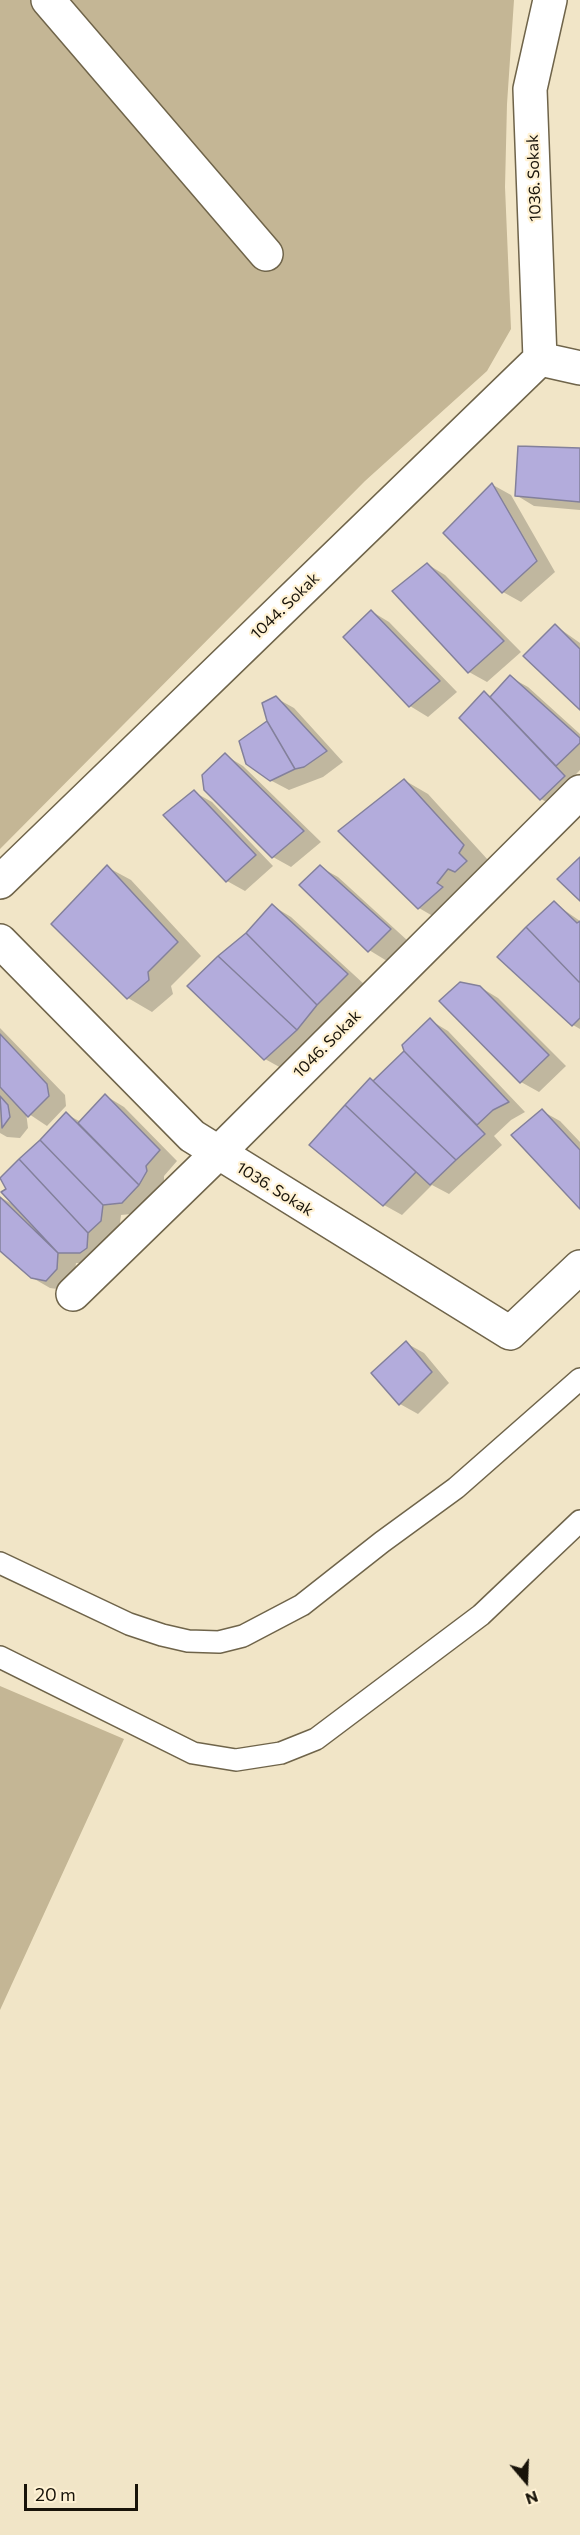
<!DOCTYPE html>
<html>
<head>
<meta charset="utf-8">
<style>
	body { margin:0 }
	#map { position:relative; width:580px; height:2535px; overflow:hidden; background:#f1e5c7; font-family:Commissioner,sans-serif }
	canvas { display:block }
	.north { position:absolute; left:496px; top:2451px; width:60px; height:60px; -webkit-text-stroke:4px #fff2d4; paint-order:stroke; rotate:161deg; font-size:16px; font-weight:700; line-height:24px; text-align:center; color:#181309 }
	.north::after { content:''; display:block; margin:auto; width:21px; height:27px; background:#181309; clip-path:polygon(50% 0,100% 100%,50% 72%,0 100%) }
	.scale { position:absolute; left:24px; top:2484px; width:114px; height:27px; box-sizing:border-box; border:3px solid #181309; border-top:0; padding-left:8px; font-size:18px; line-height:21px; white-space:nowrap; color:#181309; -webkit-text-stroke:4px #fff2d4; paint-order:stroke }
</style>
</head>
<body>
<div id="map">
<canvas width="580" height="2535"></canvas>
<div class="north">N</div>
<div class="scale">20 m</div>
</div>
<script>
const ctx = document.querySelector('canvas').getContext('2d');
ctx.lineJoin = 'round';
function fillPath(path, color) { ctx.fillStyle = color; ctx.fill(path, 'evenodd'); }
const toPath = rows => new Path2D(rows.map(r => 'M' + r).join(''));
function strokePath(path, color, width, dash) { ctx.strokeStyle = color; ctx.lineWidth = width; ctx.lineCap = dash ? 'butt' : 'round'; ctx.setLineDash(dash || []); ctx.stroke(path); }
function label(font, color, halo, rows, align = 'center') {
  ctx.font = font + ' Commissioner,sans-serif'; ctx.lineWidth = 4.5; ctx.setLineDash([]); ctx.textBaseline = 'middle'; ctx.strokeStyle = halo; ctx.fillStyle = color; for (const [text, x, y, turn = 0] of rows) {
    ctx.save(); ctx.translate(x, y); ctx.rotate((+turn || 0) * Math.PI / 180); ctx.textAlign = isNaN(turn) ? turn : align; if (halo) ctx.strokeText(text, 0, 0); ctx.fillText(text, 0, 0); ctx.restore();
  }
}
fillPath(toPath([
	[0,0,514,0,507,104,505,187,511,329,487,371,365,481,0,849],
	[0,1686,124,1739,0,2010]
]), '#c4b695');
fillPath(toPath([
	[580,450,580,510,534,506,516,495],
	[493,485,511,495,555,572,521,602,503,592,445,533],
	[427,564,445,575,521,652,487,682,469,672],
	[371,611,389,622,457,692,428,717,410,706,345,637],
	[556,626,580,643,580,708],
	[510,677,528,687,580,734,580,770,573,777,580,785,559,809,541,799,462,718,484,693,492,697],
	[276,698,294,708,343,762,323,777,289,790,270,780,269,722],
	[225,755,243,766,321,842,291,867,273,857],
	[404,780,428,794,488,860,443,922,419,908,340,831],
	[194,792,212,802,273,866,245,891,227,881],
	[107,867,131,880,201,956,171,986,173,994,152,1012,128,998,53,924],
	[320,867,338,877,408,941,387,961,369,950],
	[554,903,580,921,580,1029,573,1025],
	[273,906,291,917,365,985,283,1069,265,1059,247,934],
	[480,987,498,998,566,1066,539,1092,521,1082],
	[430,1020,448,1031,525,1112,511,1120,494,1136,502,1145,449,1194,432,1185,402,1215,384,1205,311,1145,370,1079,374,1082,405,1051],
	[0,1028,65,1095,66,1106,47,1126,26,1112,28,1128,20,1138,7,1137,0,1133],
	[106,1096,124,1107,177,1161,164,1176,164,1182,156,1195,141,1213,121,1215,119,1231,99,1263,76,1263,74,1280,64,1290,50,1288,31,1277,0,1249,0,1197,14,1205,66,1114,81,1122],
	[542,1111,560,1121,580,1142,580,1207],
	[406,1343,424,1353,449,1383,418,1414,400,1404]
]), '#0003');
const building = toPath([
	[518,446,580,448,580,502,515,496,518,446],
	[492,483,537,561,502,593,443,533,492,483],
	[427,563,504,641,468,673,392,591,427,563],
	[371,610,440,681,409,707,343,637,371,610],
	[555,624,580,649,580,710,523,656,555,624],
	[510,675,580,738,580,743,556,766,490,697,510,675],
	[484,691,565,776,540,800,459,718,484,691],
	[276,696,327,751,304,767,295,769,267,721,262,703,276,696],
	[267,721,295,769,270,781,246,764,239,741,267,721],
	[225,753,304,831,272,858,204,790,202,775,225,753],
	[404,779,464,845,459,853,467,861,455,872,448,869,437,883,443,887,418,909,338,831,404,779],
	[194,790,256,855,226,882,163,815,194,790],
	[580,857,580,901,557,879,580,857],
	[107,865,178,942,148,972,149,980,127,999,51,924,107,865],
	[320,865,391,929,368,952,299,885,320,865],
	[554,901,577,923,580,921,580,983,526,927,554,901],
	[272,904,348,974,317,1005,246,933,272,904],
	[526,927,580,983,580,1018,572,1026,497,957,526,927],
	[246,933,317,1005,297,1030,218,956,246,933],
	[218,956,297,1030,264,1060,187,986,218,956],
	[460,982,480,986,549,1055,520,1083,439,1001,460,982],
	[430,1018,509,1102,493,1110,477,1125,404,1051,402,1045,430,1018],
	[0,1034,47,1084,49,1096,28,1117,0,1087,0,1034],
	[404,1051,485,1134,456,1160,373,1081,404,1051],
	[370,1078,456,1160,430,1185,345,1105,370,1078],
	[105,1094,160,1150,146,1166,147,1171,139,1185,78,1123,105,1094],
	[0,1096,8,1105,10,1117,2,1128,0,1096],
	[345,1105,416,1172,383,1206,309,1145,345,1105],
	[542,1109,580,1150,580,1209,511,1135,542,1109],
	[66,1112,139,1185,122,1203,103,1205,40,1140,66,1112],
	[40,1140,103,1205,101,1221,88,1233,19,1159,40,1140],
	[19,1159,88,1233,87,1248,80,1253,58,1253,1,1192,6,1189,0,1178,19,1159],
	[0,1197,58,1253,57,1269,46,1281,31,1278,0,1251,0,1197],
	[406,1341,432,1372,399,1405,371,1373,406,1341]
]);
fillPath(building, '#b3acdc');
strokePath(building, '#83809b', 1.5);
const lane = toPath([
	[0,1563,129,1624,162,1635,188,1641,219,1642,243,1636,302,1605,382,1542,456,1488,580,1379],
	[0,1657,193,1753,236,1760,281,1753,316,1739,481,1615,580,1521]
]);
const street = toPath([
	[48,0,266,254],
	[540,359,530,89,550,0],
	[540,359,580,368],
	[0,882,540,359],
	[0,941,192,1136,510,1333,580,1267],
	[73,1294,218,1153,580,792]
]);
strokePath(lane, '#6f644a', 24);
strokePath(street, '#6f644a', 36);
strokePath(lane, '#fff', 21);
strokePath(street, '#fff', 33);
label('16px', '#181309', '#fff2d4', [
	["1036. Sokak",534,178,-92],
	["1044. Sokak",285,606,-44],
	["1046. Sokak",327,1044,-45],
	["1036. Sokak",275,1189,32]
]);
</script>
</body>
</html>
